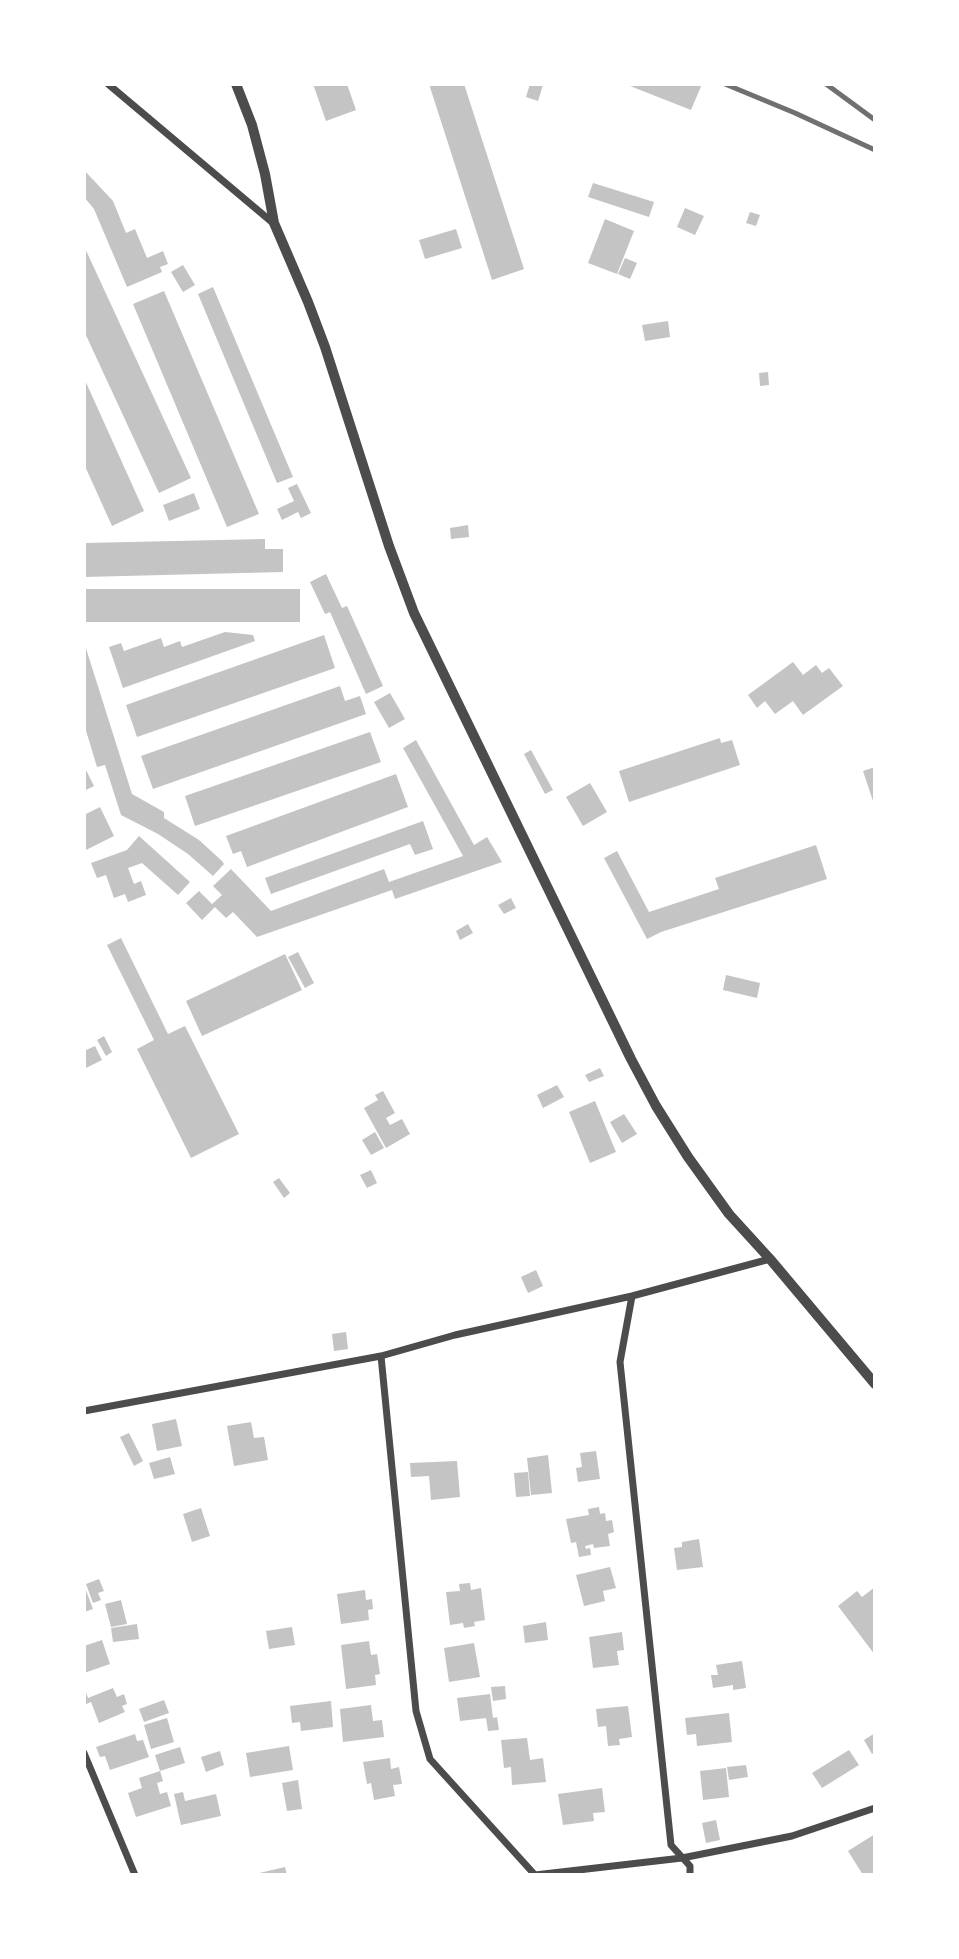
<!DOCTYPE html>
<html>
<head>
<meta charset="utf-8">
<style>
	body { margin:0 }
	#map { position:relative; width:959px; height:1959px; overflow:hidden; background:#fff; font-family:Literata,serif }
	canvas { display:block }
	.frame { position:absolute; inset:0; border:86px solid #fff; pointer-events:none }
</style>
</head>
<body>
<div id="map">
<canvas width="959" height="1959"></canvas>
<div class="frame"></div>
</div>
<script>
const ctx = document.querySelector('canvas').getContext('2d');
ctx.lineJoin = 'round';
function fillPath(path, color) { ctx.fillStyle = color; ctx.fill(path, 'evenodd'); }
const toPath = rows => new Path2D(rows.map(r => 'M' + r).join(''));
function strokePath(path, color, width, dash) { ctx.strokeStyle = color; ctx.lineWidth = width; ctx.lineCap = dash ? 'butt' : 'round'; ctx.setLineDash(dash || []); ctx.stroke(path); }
fillPath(toPath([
	[313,84,347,84,356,110,326,121],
	[429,84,464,84,524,269,492,280],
	[530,84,543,85,538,101,526,97],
	[625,84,702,84,691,110],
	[84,170,113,201,126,233,135,229,147,258,163,251,168,264,160,267,162,272,127,287,94,209,84,197],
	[593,183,654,202,649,217,588,197],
	[685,208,704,216,695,235,677,227],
	[750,212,760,215,756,226,746,223],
	[605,219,634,231,617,274,588,263],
	[456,229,462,248,425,259,419,240],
	[84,246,191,478,159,493,84,331],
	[625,258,637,263,630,279,618,274],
	[183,265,195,285,183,292,171,272],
	[213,287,293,477,277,483,198,294],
	[164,291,259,514,227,527,133,304],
	[668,321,670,337,645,341,642,325],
	[768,372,769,385,760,386,759,373],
	[84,378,144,511,112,526,84,464],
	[297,484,311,513,301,518,298,512,282,520,277,509,294,501,288,488],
	[194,493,200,509,169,521,163,505],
	[468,525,469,537,451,539,450,528],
	[265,539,265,549,283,549,283,572,84,577,84,543],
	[326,574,342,608,347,606,383,686,366,694,330,612,325,614,310,582],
	[84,589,300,589,300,622,84,622],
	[225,632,253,635,255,641,123,688,109,647,121,643,124,651,161,638,164,647,180,641,182,647],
	[324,635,335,668,137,737,126,705],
	[84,642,132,794,164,812,164,818,199,840,222,861,224,864,213,876,188,854,158,834,121,815,105,765,97,767,84,724],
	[793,662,803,675,816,665,822,673,829,668,843,686,803,715,793,701,775,714,765,701,757,708,748,695],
	[340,686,345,701,360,696,366,714,153,789,141,756],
	[390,693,405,719,389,728,374,702],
	[370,732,381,762,195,826,185,796],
	[720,738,721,743,732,740,740,765,629,802,619,771],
	[416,740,474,845,487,837,502,862,395,899,392,890,257,937,233,912,226,918,215,907,202,920,186,903,199,891,212,904,222,895,213,886,231,869,271,911,384,869,389,882,463,856,403,748],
	[531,750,553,790,545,794,524,754],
	[84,766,94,786,84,791],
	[875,767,875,804,874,804,863,771],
	[396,774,408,807,247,867,241,851,233,854,226,836],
	[590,783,607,812,583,826,566,797],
	[100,807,114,836,84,851,84,815],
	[423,821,433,849,415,855,410,844,271,894,265,878],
	[139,836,190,882,178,895,142,863,128,868,134,884,141,881,146,895,128,902,125,894,114,898,106,875,97,878,91,863,127,850],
	[816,845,827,879,661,932,647,939,604,858,617,851,649,912,719,889,715,878],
	[511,898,516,908,504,914,498,905],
	[468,924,473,933,460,940,456,931],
	[121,938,168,1034,185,1026,239,1134,191,1158,137,1049,154,1040,107,945],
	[298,952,314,983,305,988,288,957],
	[285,954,302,990,202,1036,186,1001],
	[726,975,760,983,757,998,723,990],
	[104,1036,112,1052,106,1056,97,1040],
	[95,1046,102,1060,84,1069,84,1051],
	[600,1068,604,1076,589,1082,585,1075],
	[557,1085,564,1097,543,1108,537,1095],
	[383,1091,395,1113,386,1118,390,1125,402,1119,410,1134,386,1148,364,1108,378,1100,375,1095],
	[595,1101,616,1152,590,1163,569,1112],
	[624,1114,637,1134,622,1143,610,1122],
	[375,1132,384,1148,371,1155,362,1140],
	[371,1170,377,1183,367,1188,360,1175],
	[279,1178,290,1193,284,1198,273,1182],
	[536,1270,543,1286,528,1293,521,1277],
	[346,1332,348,1349,334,1351,332,1334],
	[176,1419,182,1446,157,1451,152,1424],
	[251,1422,254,1438,264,1437,268,1460,234,1466,227,1426],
	[129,1433,143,1461,134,1466,120,1437],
	[596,1451,600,1479,578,1482,576,1468,582,1467,580,1453],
	[548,1455,552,1493,531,1495,527,1458],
	[170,1457,175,1474,154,1479,149,1463],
	[457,1461,460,1497,431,1500,429,1476,411,1477,410,1463],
	[528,1472,530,1496,516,1497,514,1473],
	[599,1507,600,1514,605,1513,606,1521,612,1520,614,1532,608,1534,610,1546,594,1548,593,1544,585,1546,586,1549,590,1548,591,1555,579,1557,576,1542,571,1543,566,1519,589,1515,588,1509],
	[201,1508,210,1536,192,1542,183,1514],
	[699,1539,703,1567,677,1570,674,1548,682,1547,682,1542],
	[610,1567,616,1588,603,1591,605,1601,584,1606,576,1575],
	[99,1579,104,1591,98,1593,101,1600,93,1603,86,1584],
	[470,1583,471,1590,481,1588,485,1620,474,1622,475,1626,464,1628,463,1623,450,1625,446,1592,460,1591,459,1584],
	[84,1585,93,1609,84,1612],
	[875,1587,875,1655,838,1606,857,1591,862,1597],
	[365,1590,366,1600,372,1599,373,1609,368,1610,369,1620,341,1624,337,1594],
	[121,1600,127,1624,111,1627,105,1604],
	[546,1622,548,1640,525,1643,523,1626],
	[137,1624,139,1639,113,1642,111,1628],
	[292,1627,295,1645,269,1649,266,1631],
	[622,1632,624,1650,617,1651,619,1665,593,1668,589,1637],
	[102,1640,110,1664,84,1673,84,1646],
	[369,1641,371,1655,377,1654,380,1674,375,1675,376,1685,346,1689,341,1645],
	[474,1643,480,1677,449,1682,444,1648],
	[742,1661,746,1688,733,1690,733,1685,713,1688,711,1675,718,1675,716,1665],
	[505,1686,506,1699,493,1701,491,1687],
	[84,1687,88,1698,113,1688,117,1697,124,1694,127,1704,122,1706,125,1712,99,1723,91,1702,84,1705],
	[490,1694,493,1718,497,1717,499,1730,488,1731,486,1718,460,1721,457,1698],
	[164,1700,169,1713,144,1722,139,1709],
	[331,1701,333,1727,301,1731,300,1722,292,1723,290,1706],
	[371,1705,373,1721,382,1720,384,1737,343,1742,340,1709],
	[628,1706,632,1737,619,1739,620,1745,608,1746,606,1726,598,1727,596,1709],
	[729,1713,732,1742,697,1746,696,1734,687,1735,685,1718],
	[167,1718,174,1742,151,1749,144,1725],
	[875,1733,875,1752,872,1754,864,1740],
	[135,1734,137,1741,143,1740,149,1757,110,1770,105,1756,100,1757,96,1747],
	[527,1738,530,1760,543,1758,546,1782,512,1785,511,1767,504,1768,501,1740],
	[289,1746,293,1770,250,1777,246,1753],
	[180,1747,185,1763,160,1771,155,1755],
	[849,1750,859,1765,822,1788,812,1773],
	[220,1751,224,1765,206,1772,201,1757],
	[390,1758,391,1769,399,1767,402,1784,393,1785,395,1796,374,1800,371,1783,367,1784,363,1762],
	[746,1765,748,1777,729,1780,727,1767],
	[726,1768,729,1797,703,1800,700,1771],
	[160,1771,163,1781,157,1783,160,1794,167,1792,171,1806,136,1817,128,1793,142,1788,139,1778],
	[298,1780,302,1809,287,1811,282,1783],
	[602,1788,605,1812,593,1813,594,1821,563,1825,558,1794],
	[183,1792,185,1801,216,1794,221,1816,181,1825,174,1794],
	[716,1820,720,1840,706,1843,702,1823],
	[875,1834,875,1875,863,1875,848,1851],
	[285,1867,287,1875,255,1875,255,1874]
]), '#c4c4c4');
strokePath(toPath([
	[108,84,273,223],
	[632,1296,620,1362,671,1845,690,1866,690,1875],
	[381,1356,416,1711,430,1759,535,1875,682,1858,792,1836,875,1808],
	[84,1411,381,1356,455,1335,632,1296,770,1259],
	[84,1753,135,1875]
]), '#4c4c4c', 7);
strokePath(toPath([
	[236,84,252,125,265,174,274,223,308,302,325,347,389,546,414,613,631,1059,656,1106,688,1157,729,1214,770,1259,875,1384]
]), '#4c4c4c', 10);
strokePath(toPath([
	[725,84,795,113,875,150],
	[826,84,875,120]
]), '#707070', 5);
</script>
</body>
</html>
